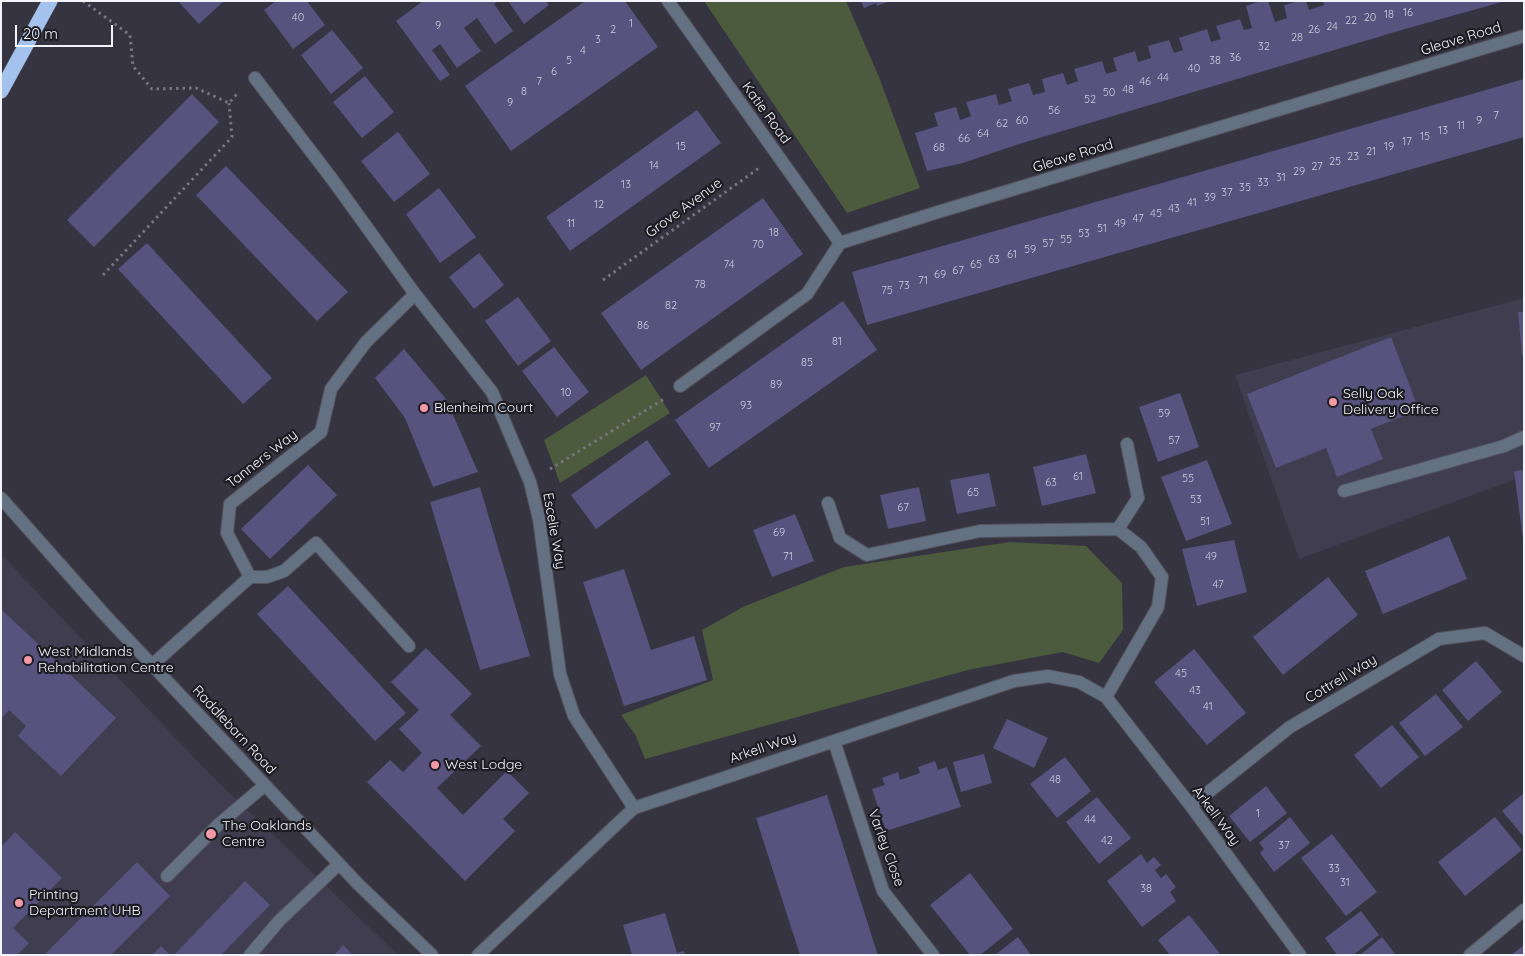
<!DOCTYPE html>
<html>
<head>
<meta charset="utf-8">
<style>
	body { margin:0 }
	#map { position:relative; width:1525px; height:956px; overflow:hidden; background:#353440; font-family:Quicksand,sans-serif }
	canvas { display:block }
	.frame { position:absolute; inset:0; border:2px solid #f3f3fb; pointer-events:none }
	.scale { position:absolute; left:15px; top:25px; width:98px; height:22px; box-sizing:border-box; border:2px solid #f3f3fb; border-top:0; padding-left:6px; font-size:15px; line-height:18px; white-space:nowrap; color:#f3f3fb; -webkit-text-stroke:4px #1d1c22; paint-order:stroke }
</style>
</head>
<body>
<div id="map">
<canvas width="1525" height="956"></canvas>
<div class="frame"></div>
<div class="scale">20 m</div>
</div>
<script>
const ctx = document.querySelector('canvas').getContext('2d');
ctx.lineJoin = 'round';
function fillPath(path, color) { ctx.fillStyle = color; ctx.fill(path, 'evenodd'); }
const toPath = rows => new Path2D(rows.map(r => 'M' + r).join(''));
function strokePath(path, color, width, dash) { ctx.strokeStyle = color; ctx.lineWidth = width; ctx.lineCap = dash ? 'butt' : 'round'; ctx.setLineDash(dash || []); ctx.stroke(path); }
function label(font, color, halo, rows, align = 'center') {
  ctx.font = font + ' Quicksand,sans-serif'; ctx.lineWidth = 4.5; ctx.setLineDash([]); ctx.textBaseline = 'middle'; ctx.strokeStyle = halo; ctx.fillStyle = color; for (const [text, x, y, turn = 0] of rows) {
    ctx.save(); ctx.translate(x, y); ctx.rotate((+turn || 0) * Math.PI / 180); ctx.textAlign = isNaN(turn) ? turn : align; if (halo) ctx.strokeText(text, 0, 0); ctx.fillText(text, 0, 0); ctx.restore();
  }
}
fillPath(toPath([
	[1524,298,1524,476,1299,559,1235,375],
	[1,554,207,771,398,955,1,955]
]), '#3f3d4f');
fillPath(toPath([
	[704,1,846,1,879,77,920,188,847,213],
	[646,375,670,413,560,483,544,440],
	[1010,542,1086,546,1122,583,1123,630,1099,663,1063,652,968,670,645,759,636,736,621,715,713,680,702,630,745,606,844,567]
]), '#4c5a3d');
fillPath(toPath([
	[178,1,224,1,199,24],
	[276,1,307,1,325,25,293,49,264,10],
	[423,1,498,1,494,4,513,31,495,44,477,18,464,28,481,51,471,58,457,68,440,44,432,50,450,75,440,81,396,21],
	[508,1,546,1,549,5,524,24],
	[585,1,625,1,658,47,511,151,465,86],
	[861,1,890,1,877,6,876,3,864,8],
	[1261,1,1268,1,1275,22,1287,18,1284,5,1299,1,1306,1,1309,10,1324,5,1323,1,1502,2,1405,29,1019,144,963,163,927,171,915,133,938,126,934,113,956,107,960,120,971,116,966,102,996,94,999,105,1012,101,1008,89,1029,83,1033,95,1045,92,1042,79,1063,73,1067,85,1078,81,1074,69,1102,61,1106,74,1113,72,1117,71,1113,58,1135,51,1138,62,1151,58,1148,46,1169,40,1174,53,1183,50,1179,38,1207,29,1211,42,1221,39,1216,26,1240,19,1244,30,1252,28,1246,6],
	[332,30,363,68,331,94,301,55],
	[365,76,394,112,362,138,333,102],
	[1524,79,1524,137,867,325,852,272],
	[192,94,219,122,94,247,67,220],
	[697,110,721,143,570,251,546,217],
	[398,132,430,174,394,202,361,161],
	[226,166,348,292,317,321,196,195],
	[439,188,476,237,440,263,406,214],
	[763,198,803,254,641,370,601,313],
	[147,243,272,378,243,404,118,269],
	[479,253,504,285,474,309,449,277],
	[518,297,551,341,518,366,485,321],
	[843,301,877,350,709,468,675,420],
	[1518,312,1524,312,1524,355,1522,355],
	[1391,337,1419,410,1371,429,1383,459,1337,477,1326,448,1276,468,1247,394],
	[554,347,589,392,557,417,522,371],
	[404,349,446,399,478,472,433,487,405,418,375,378],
	[1180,393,1199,447,1158,462,1139,407],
	[647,440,671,474,596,529,571,495],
	[1086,454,1096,493,1042,506,1033,467],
	[1207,460,1232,524,1186,541,1161,477],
	[308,465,337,495,270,559,241,529],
	[1524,470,1524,539,1523,539,1514,471],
	[989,473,996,506,957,514,950,480],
	[480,487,530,656,480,670,430,502],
	[919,487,926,521,888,529,880,495],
	[795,514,814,561,772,577,753,530],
	[1449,536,1467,579,1383,614,1365,571],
	[1234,540,1247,592,1197,606,1182,549],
	[624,569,651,650,694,636,707,680,624,706,583,582],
	[1328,577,1358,615,1283,675,1253,637],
	[288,586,406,713,375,741,257,614],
	[1,609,116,718,61,776,18,736,26,726,9,710,1,719],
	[426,648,472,694,450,715,481,746,437,788,463,815,507,771,529,793,503,819,515,831,465,881,367,782,390,760,403,772,422,753,399,729,419,710,391,682],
	[1194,649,1246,713,1207,745,1154,682],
	[1476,661,1502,692,1468,721,1442,690],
	[1436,694,1463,727,1425,756,1399,723],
	[1007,719,1048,738,1034,768,993,748],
	[1392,725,1419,757,1381,788,1354,755],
	[984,754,992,783,961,792,953,762],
	[1065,757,1091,791,1057,818,1030,784],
	[935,761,938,770,947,767,961,807,886,831,872,789,885,785,882,778,898,772,900,780,920,773,918,767],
	[1266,786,1287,813,1250,842,1229,816],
	[1524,793,1524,837,1502,811],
	[827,795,873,940,878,955,800,955,756,818],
	[1097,797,1131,838,1099,864,1066,822],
	[1290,817,1310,843,1274,872,1260,853,1264,849,1259,843],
	[1495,817,1522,850,1465,896,1438,862],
	[15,832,62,878,13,928,29,943,17,955,1,955,1,847],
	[1332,834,1377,892,1346,916,1301,858],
	[1141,854,1147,863,1154,857,1161,865,1155,870,1161,878,1166,874,1176,887,1170,892,1176,901,1142,927,1107,881],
	[137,862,170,896,111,955,44,955],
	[970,873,1013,929,980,955,970,955,930,905],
	[245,881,270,905,221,955,174,955],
	[1361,911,1379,935,1353,955,1337,955,1325,938],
	[665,913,677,953,684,951,685,955,632,955,623,925],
	[1189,915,1206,936,1221,955,1170,955,1158,940],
	[1018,937,1031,955,995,955],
	[1382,937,1396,955,1360,955],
	[343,945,353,955,334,955],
	[1524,945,1524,955,1511,955],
	[161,946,170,955,152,955]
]), '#58527e');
const minor = toPath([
	[668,1,840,243],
	[255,78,332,179,415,294,492,392,530,482,539,519,560,674,574,716,634,808],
	[680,386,807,294,840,243,938,212,1524,36],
	[1344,491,1504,446,1524,437],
	[1,498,104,614,358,884,432,955],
	[828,503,840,538,867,555,980,531,1118,529,1141,547,1162,577,1158,607,1106,697],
	[1118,529,1138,498,1127,444],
	[250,577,267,577,284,571,316,543,409,646],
	[152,665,250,577,227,533,230,504,321,432,331,389,366,342,415,294],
	[834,741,883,891,933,955],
	[1191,806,1290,727,1439,639,1485,633,1524,656],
	[167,876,219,824,265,785],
	[250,955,279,921,339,864],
	[478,955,634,808,1014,681,1048,676,1079,682,1106,697,1191,806,1300,955],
	[1470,955,1524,910]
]);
const highway = toPath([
	[1,91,50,1]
]);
strokePath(minor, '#53535e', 14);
strokePath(highway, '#53535e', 16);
strokePath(toPath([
	[83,1,130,35,133,66,152,89,196,88,229,103,237,94],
	[103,275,232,137,229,103],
	[603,280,759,168],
	[550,469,664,399]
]), '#767580', 3, [2.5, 4]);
strokePath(minor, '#647183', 12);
strokePath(highway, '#a3c2ee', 15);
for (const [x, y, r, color] of [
	[1333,402,5,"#f39aa7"],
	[424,408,5,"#f39aa7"],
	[28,660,5,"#f39aa7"],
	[435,765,5,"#f39aa7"],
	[211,834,6,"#f39aa7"],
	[19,903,5,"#f39aa7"]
]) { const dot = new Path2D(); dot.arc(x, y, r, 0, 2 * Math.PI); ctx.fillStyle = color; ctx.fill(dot); strokePath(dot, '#1d1c22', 2); }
label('11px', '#cccbdc', null, [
	["16",1408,13],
	["18",1389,15],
	["40",298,18],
	["20",1370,18],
	["22",1351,21],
	["1",631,24],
	["9",438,26],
	["24",1332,27],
	["2",613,30],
	["26",1314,30],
	["28",1297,38],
	["3",598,40],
	["32",1264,47],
	["4",583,51],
	["36",1235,58],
	["5",569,61],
	["38",1215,61],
	["40",1194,69],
	["6",554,72],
	["44",1163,78],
	["7",539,82],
	["46",1145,82],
	["48",1128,90],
	["8",524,92],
	["50",1109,93],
	["52",1090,100],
	["9",510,103],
	["56",1054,111],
	["7",1496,116],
	["60",1022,121],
	["9",1479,121],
	["62",1002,124],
	["11",1461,126],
	["13",1443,131],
	["64",983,134],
	["15",1425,137],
	["66",964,139],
	["17",1407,142],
	["15",681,147],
	["19",1389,147],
	["68",939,148],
	["21",1371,152],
	["23",1353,157],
	["25",1335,162],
	["14",654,166],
	["27",1317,167],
	["29",1299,172],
	["31",1281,178],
	["33",1263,183],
	["13",626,185],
	["35",1245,188],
	["37",1227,193],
	["39",1210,198],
	["41",1192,203],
	["12",599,205],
	["43",1174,209],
	["45",1156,214],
	["47",1138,219],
	["11",571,224],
	["49",1120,224],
	["51",1102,229],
	["18",774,233],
	["53",1084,234],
	["55",1066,240],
	["57",1048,244],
	["70",758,245],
	["59",1030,250],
	["61",1012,255],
	["63",994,260],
	["74",729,265],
	["65",976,265],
	["67",958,271],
	["69",940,275],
	["71",923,281],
	["78",700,285],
	["73",904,286],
	["75",887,291],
	["82",671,306],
	["86",643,326],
	["81",837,342],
	["85",807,363],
	["89",776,385],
	["10",566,393],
	["93",746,406],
	["59",1164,414],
	["97",715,428],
	["57",1174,441],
	["61",1078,477],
	["55",1188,479],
	["63",1051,483],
	["65",973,493],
	["53",1196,500],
	["67",903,508],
	["51",1205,522],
	["69",779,533],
	["71",788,557],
	["49",1211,557],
	["47",1218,585],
	["45",1181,674],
	["43",1195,691],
	["41",1208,707],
	["48",1055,780],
	["1",1258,814],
	["44",1090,820],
	["42",1107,841],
	["37",1284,846],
	["33",1334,869],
	["31",1345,883],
	["38",1146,889]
]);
label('14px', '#f3f3fb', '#1d1c22', [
	["Gleave Road",1461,39,-17],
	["Katie Road",766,113,54],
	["Gleave Road",1073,156,-17],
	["Grove Avenue",684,208,-36],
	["Tanners Way",262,459,-38],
	["Escelie Way",554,531,80],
	["Cottrell Way",1341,679,-31],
	["Raddlebarn Road",234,730,47],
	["Arkell Way",763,748,-19],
	["Arkell Way",1216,816,53],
	["Varley Close",886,848,70]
]);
label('14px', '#f3f3fb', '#1d1c22', [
	["Selly Oak",1343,394],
	["Delivery Office",1343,410],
	["Blenheim Court",434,408],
	["West Midlands",38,652],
	["Rehabilitation Centre",38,668],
	["West Lodge",445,765],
	["The Oaklands",222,826],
	["Centre",222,842],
	["Printing",29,895],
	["Department UHB",29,911]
], 'left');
</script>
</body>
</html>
